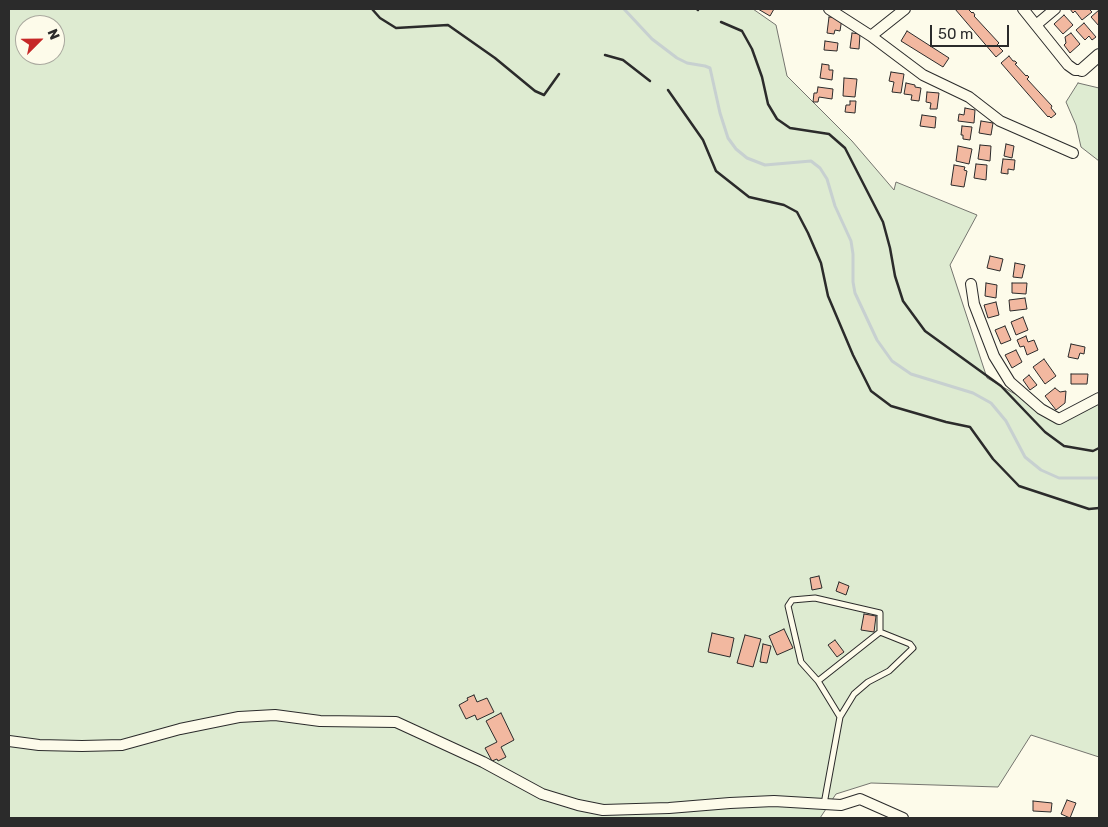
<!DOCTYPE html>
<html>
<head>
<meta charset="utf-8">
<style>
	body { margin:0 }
	#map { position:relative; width:1108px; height:827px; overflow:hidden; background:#fdfbea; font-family:Rubik,sans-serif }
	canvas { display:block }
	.frame { position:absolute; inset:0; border:10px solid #2b2b2b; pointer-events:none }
	.north { position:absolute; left:15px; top:15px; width:50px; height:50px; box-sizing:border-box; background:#fdfbea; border:1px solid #a9a89e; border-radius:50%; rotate:67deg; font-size:14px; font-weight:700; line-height:20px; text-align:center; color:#2b2b2b }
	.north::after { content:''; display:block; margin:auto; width:18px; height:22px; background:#c62828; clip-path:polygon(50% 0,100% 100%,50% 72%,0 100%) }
	.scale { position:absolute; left:930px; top:25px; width:79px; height:22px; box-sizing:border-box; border:2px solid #2b2b2b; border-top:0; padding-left:6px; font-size:15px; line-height:18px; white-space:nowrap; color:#2b2b2b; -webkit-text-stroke:4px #fdfbea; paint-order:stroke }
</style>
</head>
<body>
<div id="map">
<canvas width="1108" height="827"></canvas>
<div class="frame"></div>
<div class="north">N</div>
<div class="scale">50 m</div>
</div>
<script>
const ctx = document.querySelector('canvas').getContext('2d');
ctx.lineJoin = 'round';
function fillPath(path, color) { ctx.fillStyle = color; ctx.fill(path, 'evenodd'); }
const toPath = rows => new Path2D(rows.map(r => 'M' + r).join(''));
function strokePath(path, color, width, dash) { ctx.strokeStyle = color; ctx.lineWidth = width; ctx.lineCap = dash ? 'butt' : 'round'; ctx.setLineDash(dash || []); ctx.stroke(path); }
const green = toPath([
	[9,9,753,9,776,25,787,76,852,141,894,190,896,182,977,215,950,265,987,378,1059,419,1099,399,1099,757,1031,735,998,787,871,783,836,794,820,818,9,818,9,9],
	[25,25,55,25,55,55,25,55,25,25],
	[1078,83,1099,88,1099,161,1081,147,1076,125,1066,102,1078,83]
]);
fillPath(green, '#deebd1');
strokePath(green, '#74746e', 1);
strokePath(toPath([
	[624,9,652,39,677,58,687,63,705,66,710,68,720,113,728,138,736,149,747,158,765,165,811,161,820,168,827,179,835,206,851,241,853,254,853,282,855,293,877,340,892,361,911,374,973,393,991,403,1006,421,1025,457,1041,470,1059,478,1099,478]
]), '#c7d0d0', 3);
const building = toPath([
	[758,9,774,9,770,16,758,9],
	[955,9,968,9,972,13,973,12,975,15,974,16,999,43,997,45,1003,51,996,57,955,9],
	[1070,9,1089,9,1092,12,1082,20,1075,11,1073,13,1070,9],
	[1099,10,1099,26,1091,17,1099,10],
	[1064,15,1073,25,1063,34,1054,24,1064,15],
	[829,17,842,18,840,31,835,30,834,34,827,33,829,17],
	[1084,23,1096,37,1092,40,1089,36,1085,40,1076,30,1084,23],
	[907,31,949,58,943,67,901,41,907,31],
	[852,33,860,34,859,49,850,48,852,33],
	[1071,33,1080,44,1070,53,1064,45,1066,43,1065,37,1071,33],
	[825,41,838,43,837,51,824,50,825,41],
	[1009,56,1013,61,1015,61,1017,63,1015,64,1026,76,1027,75,1029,77,1027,79,1052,106,1051,108,1056,114,1051,118,1049,116,1048,117,1001,63,1009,56],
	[822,64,829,65,829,70,833,70,832,80,820,78,822,64],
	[891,72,904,74,901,93,892,92,894,82,889,81,891,72],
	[844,78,857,79,855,97,843,96,844,78],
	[906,83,915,85,915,87,921,88,919,101,911,100,912,95,904,94,906,83],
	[818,87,833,89,832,99,819,97,818,102,813,102,814,93,817,93,818,87],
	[927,92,939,93,937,109,930,109,931,103,926,102,927,92],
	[850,101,856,101,855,113,845,112,846,105,850,105,850,101],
	[965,108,975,110,974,123,958,121,959,114,964,115,965,108],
	[922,115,936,117,935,128,920,126,922,115],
	[981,121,993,123,991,135,979,133,981,121],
	[962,126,972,127,970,140,963,139,963,135,961,135,962,126],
	[1006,144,1014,146,1012,158,1004,156,1006,144],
	[980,145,991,146,990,161,978,159,980,145],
	[958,146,972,149,969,164,956,161,958,146],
	[1003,159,1015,160,1014,170,1008,169,1008,174,1001,173,1003,159],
	[976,164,987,165,986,180,974,178,976,164],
	[954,165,965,167,964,170,967,171,964,187,951,185,954,165],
	[990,256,1003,259,1000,271,987,268,990,256],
	[1015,263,1025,265,1022,278,1013,277,1015,263],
	[986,283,997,285,996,298,985,296,986,283],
	[1012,283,1027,283,1026,294,1012,293,1012,283],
	[1025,298,1027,309,1010,311,1009,300,1025,298],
	[996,302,999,315,988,318,984,305,996,302],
	[1023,317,1028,330,1016,335,1011,322,1023,317],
	[1005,326,1011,340,1001,344,995,330,1005,326],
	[1026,336,1028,342,1034,340,1038,350,1027,355,1024,346,1020,347,1017,340,1026,336],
	[1071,344,1085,347,1084,354,1080,353,1078,359,1068,357,1071,344],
	[1016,350,1022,362,1012,368,1005,355,1016,350],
	[1044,359,1056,376,1045,384,1033,367,1044,359],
	[1071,374,1088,374,1087,384,1071,384,1071,374],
	[1029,375,1037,385,1030,390,1023,380,1029,375],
	[1055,388,1060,392,1066,391,1065,403,1056,410,1045,396,1055,388],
	[819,576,822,588,812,590,810,578,819,576],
	[839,582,849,586,846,595,836,591,839,582],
	[864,614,876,616,874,632,861,630,864,614],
	[784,629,793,648,777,655,769,636,784,629],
	[712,633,734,638,730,657,708,652,712,633],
	[745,635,761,639,753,667,737,663,745,635],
	[835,640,844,652,837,657,828,645,835,640],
	[763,644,771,646,767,663,760,662,763,644],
	[474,695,477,702,487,698,494,712,477,720,475,715,466,719,459,705,468,700,467,698,474,695],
	[501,713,514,740,501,747,506,757,498,761,497,759,492,761,485,748,497,742,486,721,501,713],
	[1067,800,1076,803,1070,818,1061,814,1067,800],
	[1033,801,1052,803,1051,812,1033,811,1033,801]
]);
fillPath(building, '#f2b8a0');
strokePath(building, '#2b2b2b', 1);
const service = toPath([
	[818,681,880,632,880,613,815,598,792,600,788,606,801,662,818,681,840,717,824,804],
	[840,717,854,694,868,682,889,671,913,648,910,644,880,632]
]);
const minor = toPath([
	[829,9,871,36,923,75,969,97,1000,121,1073,153],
	[1023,9,1068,65,1075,70,1082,70],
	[1036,25,1055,9],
	[871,36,905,9],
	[971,284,974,304,994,356,1010,382,1041,409,1059,419,1099,398],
	[9,741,39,745,82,746,122,745,180,729,239,717,275,715,320,721,396,722,483,762,542,794,578,805,603,810,669,808,730,803,774,801,841,805,860,799,903,818]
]);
const tertiary = toPath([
	[1082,70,1099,55]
]);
strokePath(service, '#2b2b2b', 7);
strokePath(minor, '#2b2b2b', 12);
strokePath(tertiary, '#2b2b2b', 14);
strokePath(service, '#fdfbea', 5);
strokePath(minor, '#fdfbea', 10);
strokePath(tertiary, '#fdfbea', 12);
strokePath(toPath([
	[372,9,380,18,396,28,448,25,495,58,535,91,544,95,559,74],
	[697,9,698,10],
	[721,22,742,31,752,49,762,77,768,104,777,119,790,128,829,134,845,148,883,222,890,248,895,276,903,301,925,331,1001,386,1045,432,1064,446,1093,451,1099,448],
	[605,55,623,60,650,81],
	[668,90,703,140,716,171,749,197,784,205,797,212,808,233,821,263,828,296,853,355,871,391,891,406,946,422,970,427,993,459,1019,486,1089,509,1099,508]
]), '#2b2b2b', 2.5);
</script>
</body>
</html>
